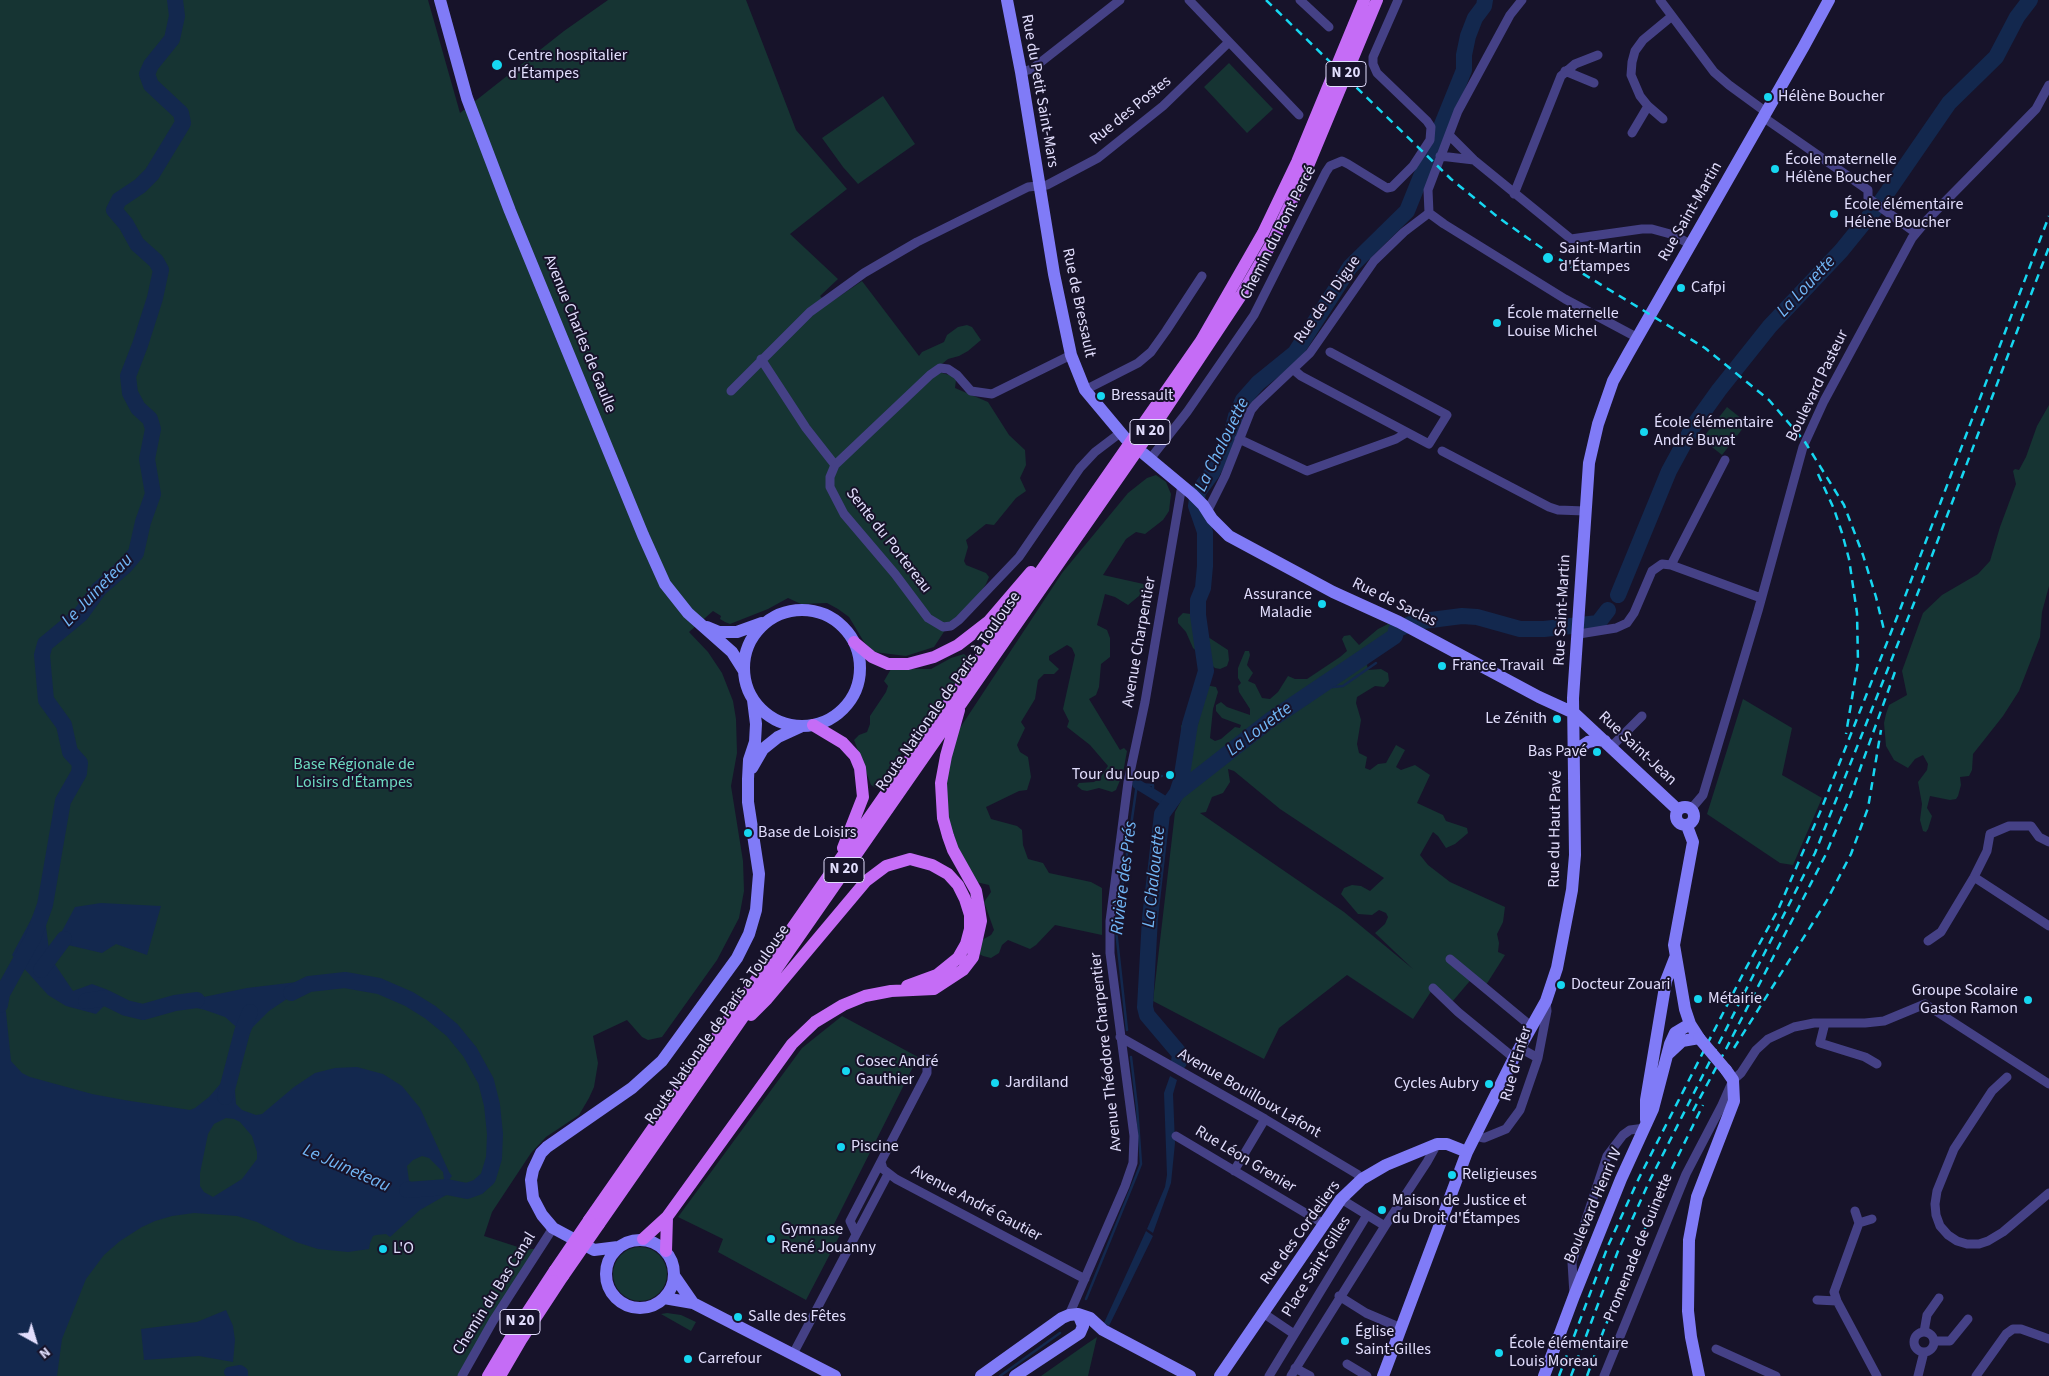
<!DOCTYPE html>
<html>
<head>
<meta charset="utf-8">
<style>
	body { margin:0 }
	#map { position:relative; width:2049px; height:1376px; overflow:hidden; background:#17132a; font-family:"Source Sans 3",sans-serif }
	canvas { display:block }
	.north { position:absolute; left:10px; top:1316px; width:50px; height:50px; -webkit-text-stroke:4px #17132a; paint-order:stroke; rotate:141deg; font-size:14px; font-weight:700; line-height:20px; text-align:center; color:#e2defd }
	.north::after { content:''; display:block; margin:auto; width:18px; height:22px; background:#e2defd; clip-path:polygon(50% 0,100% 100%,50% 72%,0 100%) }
</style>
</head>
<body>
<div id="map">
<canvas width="2049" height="1376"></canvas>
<div class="north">N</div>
</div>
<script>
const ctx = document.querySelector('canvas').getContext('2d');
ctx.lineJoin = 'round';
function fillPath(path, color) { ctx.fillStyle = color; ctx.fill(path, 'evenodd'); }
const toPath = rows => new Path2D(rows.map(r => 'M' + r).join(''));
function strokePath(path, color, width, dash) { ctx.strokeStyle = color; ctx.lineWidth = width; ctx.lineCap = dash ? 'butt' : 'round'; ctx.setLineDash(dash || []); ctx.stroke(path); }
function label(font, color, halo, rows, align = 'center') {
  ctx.font = font + ' "Source Sans 3",sans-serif'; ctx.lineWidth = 4; ctx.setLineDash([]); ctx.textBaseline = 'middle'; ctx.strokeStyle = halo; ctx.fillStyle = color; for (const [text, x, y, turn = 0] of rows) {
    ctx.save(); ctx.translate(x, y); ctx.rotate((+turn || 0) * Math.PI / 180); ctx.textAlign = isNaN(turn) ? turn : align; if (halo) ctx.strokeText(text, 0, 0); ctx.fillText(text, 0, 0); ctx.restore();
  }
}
fillPath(toPath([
	[0,0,428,0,460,113,564,31,608,0,746,0,796,130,847,189,790,234,838,279,820,296,828,304,862,281,919,356,922,352,944,342,947,335,958,327,967,325,972,327,981,340,968,351,959,356,948,359,937,368,942,373,953,376,956,380,955,388,988,402,1009,435,1025,450,1026,465,1020,478,1026,491,1016,498,994,525,986,524,966,540,968,547,964,561,966,565,986,573,989,577,986,584,974,602,951,621,934,647,906,656,874,652,864,642,849,617,838,609,827,603,801,604,788,598,768,609,730,624,725,622,720,619,721,616,713,611,689,632,708,652,722,673,733,701,736,719,737,753,731,786,743,861,744,891,739,918,717,960,662,1037,648,1040,642,1037,627,1020,593,1036,598,1063,594,1087,589,1098,579,1115,546,1137,531,1153,492,1212,484,1236,524,1249,535,1249,458,1376,0,1376],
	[1229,63,1273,109,1247,133,1204,87],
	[883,96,915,144,858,184,843,167,822,138],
	[2049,405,2049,586,2042,612,2040,637,2019,691,2003,716,1973,754,1972,770,1969,776,1960,777,1961,785,1958,796,1956,799,1950,800,1930,796,1927,808,1932,816,1928,829,1926,832,1923,831,1920,820,1922,804,1918,782,1927,770,1928,764,1923,755,1915,759,1908,768,1894,760,1886,746,1884,723,1886,714,1889,705,1907,695,1902,671,1923,613,1942,595,1978,574,1990,561,2000,527,2016,484,2013,471,2015,469,2019,470,2026,457,2037,426],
	[1727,407,1747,423,1722,455,1702,439],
	[1156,475,1166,482,1171,494,1169,511,1163,520,1145,534,1136,532,1126,539,1103,575,1148,585,1147,593,1139,596,1128,605,1115,597,1105,594,1097,625,1107,630,1110,638,1110,657,1101,664,1099,687,1096,695,1089,699,1120,750,1124,748,1127,751,1123,773,1116,790,1112,792,1099,788,1087,791,1082,790,1077,786,1079,783,1094,782,1100,778,1108,766,1090,745,1067,727,1069,721,1063,709,1075,655,1072,648,1067,645,1049,656,1049,660,1059,669,1054,674,1044,674,1038,680,1035,699,1021,722,1025,728,1017,745,1020,752,1028,757,1031,777,1027,790,1019,791,986,807,991,819,1017,826,1022,830,1023,845,1028,859,1043,863,1049,873,1091,882,1102,888,1102,935,1055,925,1036,945,1030,949,1008,940,1002,945,999,953,991,958,983,956,976,952,980,941,991,935,994,930,984,902,991,892,989,885,976,882,956,847,942,793,956,734,1062,573,1128,493,1147,478],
	[1183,613,1191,614,1196,624,1205,635,1228,650,1229,660,1227,666,1220,669,1215,668,1193,648,1186,632,1178,623,1178,618],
	[1388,624,1394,625,1397,630,1374,650,1367,665,1368,670,1381,669,1388,673,1389,681,1384,687,1375,686,1357,697,1356,703,1361,720,1357,744,1359,753,1367,757,1365,768,1370,770,1378,764,1386,763,1396,745,1405,750,1396,767,1401,770,1415,765,1430,775,1417,803,1443,815,1446,821,1467,828,1468,833,1455,844,1446,848,1438,836,1433,832,1420,855,1428,865,1450,882,1505,907,1503,922,1497,934,1499,943,1498,952,1505,955,1486,985,1474,976,1452,1002,1434,987,1413,1019,1347,975,1279,1028,1264,1059,1153,1001,1175,812,1181,801,1189,768,1183,748,1181,726,1185,720,1198,724,1201,705,1196,688,1200,684,1216,687,1218,692,1213,709,1210,738,1215,741,1221,739,1235,727,1240,728,1241,725,1222,718,1216,711,1216,705,1221,702,1227,707,1250,715,1250,709,1239,692,1238,686,1241,683,1238,678,1238,668,1245,651,1249,651,1250,655,1247,665,1253,673,1248,681,1255,684,1262,698,1270,699,1278,692,1288,676,1295,679,1307,679,1340,657,1347,651,1342,639,1344,636,1350,635,1359,645,1378,629],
	[1228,769,1234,771,1280,809,1384,878,1370,891,1361,886,1352,885,1344,888,1341,894,1358,914,1372,915,1379,910,1386,913,1388,917,1385,924,1375,933,1413,969,1344,912,1200,813,1206,812,1212,797,1223,793,1230,782],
	[964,654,969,659,965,670,923,731,915,735,876,788,871,785,854,740,859,735,867,732,870,724,870,716,886,692,888,686,884,681,891,669,931,669,951,658],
	[1743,699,1792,728,1782,775,1822,798,1793,865,1780,863,1707,814],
	[842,1016,918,1057,833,1226,842,1231,806,1300,718,1252,723,1239,678,1217,802,1048],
	'613 1274a27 27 0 1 1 54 0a27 27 0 1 1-54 0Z',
	[667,1313,681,1315,696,1322,691,1331,661,1314],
	[1097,1337,1088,1376,1041,1376,1088,1343]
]), '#163433');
fillPath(toPath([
	[101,903,161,906,147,955,116,944,102,953,68,945,61,933,75,907],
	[34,914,45,919,50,957,73,991,92,984,108,990,105,1005,96,1014,66,1006,48,995,12,955],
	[297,982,309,984,269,1011,251,1029,242,1032,225,1017,205,1010,175,1003,247,988],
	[0,1006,4,1007,6,1012,11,1061,22,1073,30,1077,92,1094,124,1100,190,1110,195,1108,209,1097,227,1076,234,1077,236,1104,242,1110,256,1115,262,1114,294,1087,315,1073,335,1068,357,1067,383,1074,402,1086,420,1108,449,1172,452,1176,447,1183,448,1194,420,1210,390,1237,386,1234,376,1235,373,1236,370,1243,369,1249,348,1252,318,1249,296,1242,257,1222,237,1216,194,1213,172,1216,155,1221,142,1227,120,1241,104,1255,86,1279,62,1339,57,1376,0,1376],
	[226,1118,234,1119,240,1122,252,1136,257,1152,257,1159,242,1179,213,1197,204,1192,200,1186,200,1173,208,1134,214,1124],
	[422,1156,429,1158,443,1172,444,1179,439,1190,433,1190,409,1181,407,1166,413,1160],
	[1170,1076,1177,1080,1173,1094,1175,1143,1171,1183,1153,1233,1147,1229,1165,1187,1167,1175,1164,1093],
	[1146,1231,1153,1236,1109,1326,1104,1323],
	[226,1310,233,1326,235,1340,233,1362,199,1356,144,1360,141,1329,197,1322]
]), '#13284e');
strokePath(toPath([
	[1321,685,1333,687,1343,686,1376,663],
	[1137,784,1153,785,1153,794,1168,803],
	[1127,1030,1116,930,1137,784,1139,779,1162,776],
	[1086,1299,1141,1164,1137,1107,1131,1057],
	[1000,1376,1060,1333]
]), '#13284e', 2.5);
strokePath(toPath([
	[1137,784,1168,803],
	[229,1372,240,1370,243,1372,243,1376]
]), '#13284e', 10);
strokePath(toPath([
	[1618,595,1669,471,1694,425,1719,390,1770,326,1841,251,1880,203,1949,103,1996,57,2017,17,2030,0],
	[1177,793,1269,721,1395,636,1396,630,1415,622,1462,616,1477,617,1520,629,1544,629,1598,623,1608,610],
	[41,970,64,939],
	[291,993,309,984,345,980,379,986,409,999,430,1012,452,1030,470,1052,486,1081,492,1105,495,1134,494,1158,488,1178,478,1187,467,1191,447,1187,407,1190],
	[86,1001,106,998,126,1008,143,1012,175,1003,197,1000],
	[0,1005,2,994,33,938,45,905,63,801,79,773,80,763,70,752,64,725,46,700,42,655,45,644,81,614,99,589,125,566,136,553,143,522,153,494,147,459,153,429,150,419,138,408,130,393,128,376,140,345,155,298,161,270,156,261,137,244,126,224,114,210,119,200,140,186,152,174,183,123,181,113,151,85,147,74,151,65,172,39,177,16,175,0],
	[1179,1062,1180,1054,1147,1015,1145,1007,1150,918,1162,814,1177,793,1181,781,1190,724,1206,671,1198,615,1198,600,1203,588,1205,566,1205,532,1196,506,1198,492,1212,473,1231,435,1236,416,1243,400,1258,383,1295,353,1350,267,1407,211,1464,70,1464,55,1468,36,1475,18,1484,6,1485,0],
	[225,1097,242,1032,250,1012]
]), '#13284e', 16);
strokePath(toPath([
	[1189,0,1299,115],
	[1300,0,1329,27],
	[1660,0,1714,72,1729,85,1766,112],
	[1565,71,1594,83],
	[1021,72,1032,69,1120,0],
	[1763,117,1868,190,1868,198,1916,233],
	[1663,119,1648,106,1640,96,1631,75,1632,62,1635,51,1643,40,1672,16],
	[1632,133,1648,106],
	[1449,135,1474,160,1571,239,1642,229,1652,229,1674,235,1691,245],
	[1440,156,1474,160],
	[1514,194,1561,76,1575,64,1598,55],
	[1429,213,1444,224,1565,299,1638,338],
	[1429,213,1428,190,1458,111,1510,15,1522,0],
	[761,359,806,428,835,465,830,477,830,487,844,514,895,574,928,618,943,627,951,626,959,620,1019,557,1080,468,1095,452,1120,433],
	[1294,370,1301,376,1429,444,1447,415,1330,352],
	[1085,390,1138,363,1151,352,1166,331,1202,276],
	[731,391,810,312,864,273,917,242,1028,187,1047,185,1098,158,1163,106,1229,42],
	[1239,439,1307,471,1396,439,1406,433],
	[1442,451,1549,507,1558,510,1585,511],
	[1150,459,1187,412,1254,315,1326,172,1330,166,1342,161,1348,164,1387,188,1392,187,1413,166,1430,140,1431,127,1427,121,1377,73,1373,64,1373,57,1398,0],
	[835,465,930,375,940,368,948,369,957,375,971,391,992,394,1071,355],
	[1207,512,1225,476,1251,410,1256,404,1310,353,1374,261,1404,232,1429,213],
	[1671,565,1725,460],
	[1579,634,1616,628,1627,623,1634,613,1652,571,1662,564,1671,565,1761,598],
	[1611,747,1642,716],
	[1691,809,1703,795,1758,611,1803,447,1824,401,1912,238,1927,220,2036,109,2049,85],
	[1974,877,2049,926],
	[1928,941,1941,932,1974,877,1987,851,1990,834,2009,826,2031,826,2039,837,2049,842],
	[1450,959,1532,1027],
	[1433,988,1458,1012,1514,1058],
	[1825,1023,1820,1043,1865,1057,1877,1064],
	[1120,1037,1265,1119,1357,1174,1362,1179],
	[1520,1048,1538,1058],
	[2007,1077,1992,1091,1954,1149,1937,1191,1935,1204,1936,1215,1940,1226,1948,1235,1957,1241,1967,1244,1979,1244,1988,1241,2003,1232,2049,1193],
	[1176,1136,1324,1224],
	[1475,1136,1484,1138,1506,1129,1520,1110,1538,1058,1547,1011,1546,1001],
	[881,1162,883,1169,896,1179,1085,1279],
	[1234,1171,1265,1119],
	[1341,1199,1367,1215],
	[1855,1211,1859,1223,1872,1219],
	[1859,1223,1834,1292,1837,1301,1877,1376],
	[1385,1226,1427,1162,1437,1144],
	[856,1234,850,1221,927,1073,927,1059],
	[1574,1295,1572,1262,1607,1156,1623,1135,1630,1130,1645,1128],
	[1339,1296,1366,1313,1401,1328],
	[1817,1300,1837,1301],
	[1263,1313,1294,1334],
	[1069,1315,1125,1186,1133,1163,1134,1136,1110,953,1110,921,1128,782,1145,702,1182,485],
	'1914 1342a10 10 0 1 1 20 0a10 10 0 1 1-20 0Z',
	[1924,1332,1927,1315,1939,1298],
	[1934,1341,1950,1341,1968,1319],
	[1716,1349,1776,1376],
	[793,1354,888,1174],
	[1347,1364,1367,1376],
	[1295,1368,1310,1376],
	[462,1376,493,1321,553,1228],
	[1269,1376,1367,1215,1385,1226,1291,1376],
	[1604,1376,1686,1174,1722,1105,1733,1080,1741,1073,1756,1050,1768,1039,1794,1027,1814,1023,1865,1023,1884,1021,1925,1004,2049,1084],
	[1918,1376,1924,1352],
	[1976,1376,2006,1334,2013,1329,2021,1329,2049,1339]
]), '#454186', 9);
strokePath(toPath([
	[440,0,467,98,510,211,643,535,665,584,688,613,732,652,744,671],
	[1007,0,1021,72,1054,274,1071,355,1085,390,1126,439],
	[1144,454,1192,494,1203,505,1212,519,1229,536,1333,592,1399,622,1539,697,1574,713,1678,810],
	'744 668a58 58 0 1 1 116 0a58 58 0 1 1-116 0Z',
	[707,627,719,632,737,632,762,623],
	[1574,751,1588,742,1598,740,1605,741],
	[752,768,763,749,778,737,802,726],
	'1676 816a9 9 0 1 1 18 0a9 9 0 1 1-18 0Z',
	[1668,1054,1682,1041,1699,1038,1690,1024,1685,1009,1674,945,1693,842,1687,826],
	[1646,1120,1646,1100,1666,981,1675,958],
	'606 1274a34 34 0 1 1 68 0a34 34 0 1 1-68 0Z',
	[618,1247,594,1250,553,1228,542,1215,533,1198,531,1180,533,1170,541,1153,547,1147,632,1088,662,1061,737,958,749,934,756,910,759,874,748,802,748,779,749,760,755,742,756,724,753,700],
	[675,1277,693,1303],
	[664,1298,693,1303,835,1376],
	[981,1376,1062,1318,1069,1315,1078,1314,1090,1318,1103,1330,1190,1376],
	[1015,1376,1080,1333,1083,1326,1078,1314],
	[1220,1376,1341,1199,1362,1179,1386,1165,1437,1144,1447,1144,1467,1152],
	[1383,1376,1467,1152,1514,1058,1546,1001,1557,968,1572,890,1575,855,1573,698,1589,463,1598,424,1613,381,1628,354,1804,46,1829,0],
	[1544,1376,1574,1296,1621,1179,1653,1109,1670,1044,1675,1033,1690,1024],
	[1699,1376,1691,1337,1688,1311,1689,1240,1697,1197,1734,1101,1733,1080,1726,1070]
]), '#807bf7', 12);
strokePath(toPath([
	[854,642,872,657,888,664,908,664,934,657,958,645,989,621,1031,572],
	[813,725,843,743,855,756,860,768,863,797,843,848],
	[751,1015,767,999,866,881,886,866,910,859,932,865,948,874,958,885,965,899,970,915,970,929,966,944,958,958,937,975,907,986],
	[589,1220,1201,341,1263,233,1297,162,1364,0],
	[599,1224,1157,422,1242,294,1274,239,1308,166,1377,0],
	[643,1239,667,1217,792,1044,815,1022,843,1005,865,996,891,991,934,989,963,970,973,957,981,921,979,908,976,891,953,850,948,836,943,818,941,783,946,756,959,710],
	[666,1251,667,1217],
	[488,1376,513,1334,555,1270],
	[500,1376,521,1340,563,1276]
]), '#c56cf6', 12);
strokePath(toPath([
	[1266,0,1451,179,1499,218,1549,253,1705,348,1769,400,1805,442,1844,505,1863,555,1876,597,1884,630],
	[1818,474,1834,509,1842,533,1849,559,1857,613,1858,662,1846,734],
	[1734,1048,1826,902,1851,854,1868,808,1881,730],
	[1693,1111,1726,1049,1825,856,1850,797,1896,669],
	[1559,1376,1608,1246,1639,1178,1745,970,1778,910,1821,810,1901,607,2049,216],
	[1571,1376,1618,1251,1649,1182,1815,853,1914,603,2049,247],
	[1587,1376,1603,1332,1657,1199,1703,1105]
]), '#16d7f1', 2.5, [8, 6]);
strokePath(toPath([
	[1699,1038,1726,1070]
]), '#807bf7', 12);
strokePath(toPath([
	[555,1270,589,1220],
	[563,1276,599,1224]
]), '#c56cf6', 12);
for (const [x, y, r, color] of [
	[497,65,6,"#16d7f1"],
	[1768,97,5,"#16d7f1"],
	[1775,169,5,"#16d7f1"],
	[1834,214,5,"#16d7f1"],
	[1548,258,6,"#16d7f1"],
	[1681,288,5,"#16d7f1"],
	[1497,323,5,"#16d7f1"],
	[1101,396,5,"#16d7f1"],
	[1644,432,5,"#16d7f1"],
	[1322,604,5,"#16d7f1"],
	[1442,666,5,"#16d7f1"],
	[1557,719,5,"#16d7f1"],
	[1597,752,5,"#16d7f1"],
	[1170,775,5,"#16d7f1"],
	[748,833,5,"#16d7f1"],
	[1561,985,5,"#16d7f1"],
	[1698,999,5,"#16d7f1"],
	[2028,1000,5,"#16d7f1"],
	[846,1071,5,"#16d7f1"],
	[995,1083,5,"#16d7f1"],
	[1489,1084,5,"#16d7f1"],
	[841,1147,5,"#16d7f1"],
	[1452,1175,5,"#16d7f1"],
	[1382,1210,5,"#16d7f1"],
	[771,1239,5,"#16d7f1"],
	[383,1249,5,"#16d7f1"],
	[738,1317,5,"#16d7f1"],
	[1345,1341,5,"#16d7f1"],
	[1499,1353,5,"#16d7f1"],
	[688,1359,5,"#16d7f1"]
]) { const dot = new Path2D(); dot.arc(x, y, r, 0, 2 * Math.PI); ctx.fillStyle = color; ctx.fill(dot); strokePath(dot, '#17132a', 2); }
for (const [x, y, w] of [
	[1346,74,40],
	[1150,432,40],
	[844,870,40],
	[520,1322,40]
]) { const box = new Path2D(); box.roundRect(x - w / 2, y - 12.5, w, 25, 4); ctx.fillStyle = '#17132a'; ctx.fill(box); strokePath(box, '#e2defd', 1); }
label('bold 15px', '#e2defd', null, [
	["N 20",1346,74],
	["N 20",1150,432],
	["N 20",844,870],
	["N 20",520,1322]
]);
label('16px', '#e2defd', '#17132a', [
	["Centre hospitalier",508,56],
	["d'Étampes",508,74],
	["Hélène Boucher",1778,97],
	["École maternelle",1785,160],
	["Hélène Boucher",1785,178],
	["École élémentaire",1844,205],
	["Hélène Boucher",1844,223],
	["Saint-Martin",1559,249],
	["d'Étampes",1559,267],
	["Cafpi",1691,288],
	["École maternelle",1507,314],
	["Louise Michel",1507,332],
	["Bressault",1111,396],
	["École élémentaire",1654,423],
	["André Buvat",1654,441],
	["Assurance",1312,595,"right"],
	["Maladie",1312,613,"right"],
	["France Travail",1452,666],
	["Le Zénith",1547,719,"right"],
	["Bas Pavé",1587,752,"right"],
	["Tour du Loup",1160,775,"right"],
	["Base de Loisirs",758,833],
	["Docteur Zouari",1571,985],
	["Groupe Scolaire",2018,991,"right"],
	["Gaston Ramon",2018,1009,"right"],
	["Métairie",1708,999],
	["Cosec André",856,1062],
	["Gauthier",856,1080],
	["Jardiland",1005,1083],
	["Cycles Aubry",1479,1084,"right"],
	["Piscine",851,1147],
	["Religieuses",1462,1175],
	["Maison de Justice et",1392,1201],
	["du Droit d'Étampes",1392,1219],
	["Gymnase",781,1230],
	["René Jouanny",781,1248],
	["L'O",393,1249],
	["Salle des Fêtes",748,1317],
	["Église",1355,1332],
	["Saint-Gilles",1355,1350],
	["École élémentaire",1509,1344],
	["Louis Moreau",1509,1362],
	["Carrefour",698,1359]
], 'left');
label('16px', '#e2defd', '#17132a', [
	["Rue du Petit Saint-Mars",1039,91,80],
	["Rue des Postes",1131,111,-39],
	["Rue Saint-Martin",1691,212,-60],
	["Chemin du Pont Percé",1279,233,-63],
	["Rue de la Digue",1328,300,-55],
	["Rue de Bressault",1078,303,78],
	["Avenue Charles de Gaulle",579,334,68],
	["Boulevard Pasteur",1818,386,-64],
	["Sente du Portereau",888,541,52],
	["Rue de Saclas",1394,603,26],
	["Rue Saint-Martin",1563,610,-87],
	["Avenue Charpentier",1140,642,-80],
	["Route Nationale de Paris à Toulouse",949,692,-55],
	["Rue Saint-Jean",1637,749,43],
	["Rue du Haut Pavé",1556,829,-89],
	["Route Nationale de Paris à Toulouse",718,1025,-55],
	["Avenue Théodore Charpentier",1107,1052,-96],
	["Rue d'Enfer",1517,1064,-74],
	["Avenue Bouilloux Lafont",1249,1094,30],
	["Rue Léon Grenier",1245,1160,31],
	["Avenue André Gautier",976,1204,28],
	["Boulevard Henri IV",1594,1206,-67],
	["Rue des Cordeliers",1301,1233,-54],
	["Promenade de Guinette",1639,1248,-68],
	["Place Saint-Gilles",1317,1267,-58],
	["Chemin du Bas Canal",495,1294,-58]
]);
label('16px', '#6ddac1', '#17132a', [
	["Base Régionale de",354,765],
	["Loisirs d'Étampes",354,783]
]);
label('italic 18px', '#72b7f7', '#17132a', [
	["La Louette",1807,287,-47],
	["La Chalouette",1223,445,-64],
	["Le Juineteau",98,591,-46],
	["La Louette",1260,730,-37],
	["La Chalouette",1155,877,-84],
	["Rivière des Prés",1125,878,-83],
	["Le Juineteau",346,1169,24]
]);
</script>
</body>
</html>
